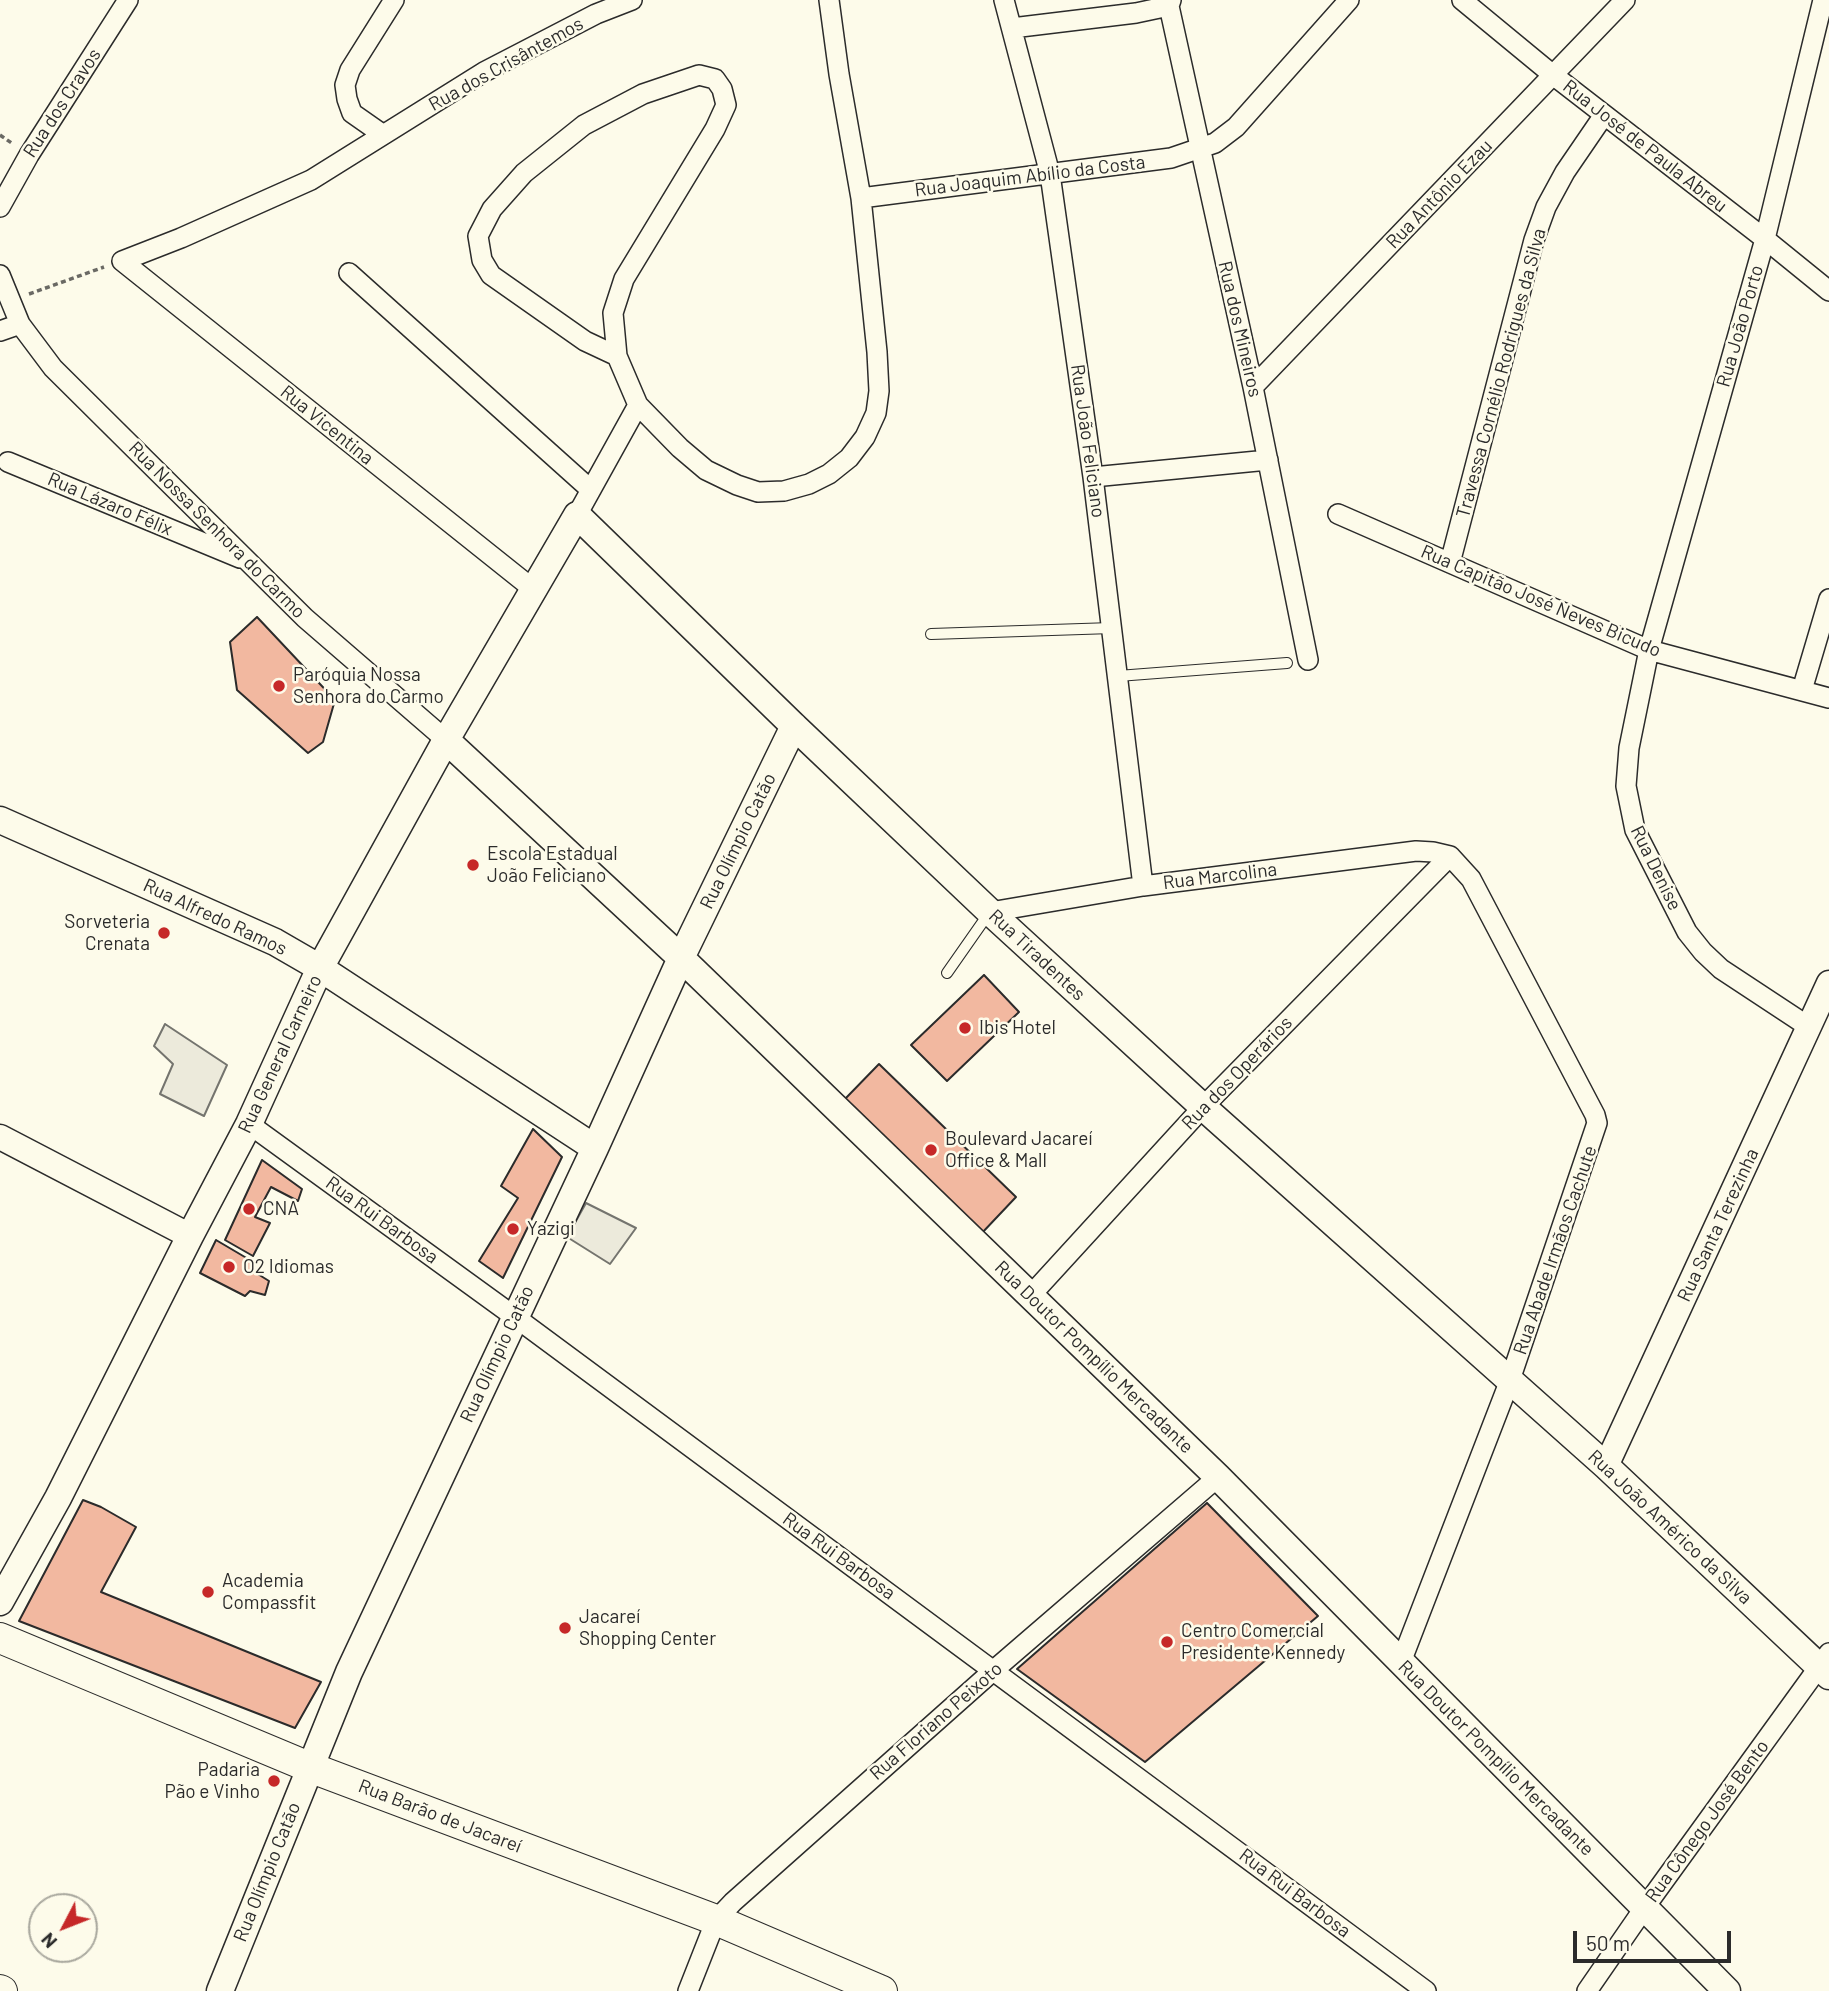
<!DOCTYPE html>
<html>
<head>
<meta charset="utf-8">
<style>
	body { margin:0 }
	#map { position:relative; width:1829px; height:1991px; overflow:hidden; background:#fdfbea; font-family:Barlow,sans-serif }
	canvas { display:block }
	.north { position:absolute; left:28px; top:1893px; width:70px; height:70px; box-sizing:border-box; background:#fdfbea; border:2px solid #a9a89e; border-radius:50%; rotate:228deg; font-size:19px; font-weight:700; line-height:28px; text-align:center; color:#2b2b2b }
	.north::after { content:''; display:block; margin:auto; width:24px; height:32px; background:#c62828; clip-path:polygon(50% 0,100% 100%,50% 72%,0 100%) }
	.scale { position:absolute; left:1573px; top:1931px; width:158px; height:32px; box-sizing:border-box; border:4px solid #2b2b2b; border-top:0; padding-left:9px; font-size:21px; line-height:24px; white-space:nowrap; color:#2b2b2b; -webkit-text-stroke:5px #fdfbea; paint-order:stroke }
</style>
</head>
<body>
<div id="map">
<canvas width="1829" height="1991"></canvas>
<div class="north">N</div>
<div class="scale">50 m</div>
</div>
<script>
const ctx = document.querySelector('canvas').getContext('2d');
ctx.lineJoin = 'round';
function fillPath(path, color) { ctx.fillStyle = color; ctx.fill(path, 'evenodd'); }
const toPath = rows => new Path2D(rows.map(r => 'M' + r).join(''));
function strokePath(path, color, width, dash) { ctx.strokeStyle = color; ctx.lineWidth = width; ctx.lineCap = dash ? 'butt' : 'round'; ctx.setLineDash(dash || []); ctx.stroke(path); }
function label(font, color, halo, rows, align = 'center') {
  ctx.font = font + ' Barlow,sans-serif'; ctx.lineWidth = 5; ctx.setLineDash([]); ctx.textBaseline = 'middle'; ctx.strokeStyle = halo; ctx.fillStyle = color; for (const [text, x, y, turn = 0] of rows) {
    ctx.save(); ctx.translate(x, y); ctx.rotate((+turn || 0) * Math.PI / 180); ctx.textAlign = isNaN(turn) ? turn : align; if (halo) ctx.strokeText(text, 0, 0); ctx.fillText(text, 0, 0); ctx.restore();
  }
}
const parking = toPath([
	[165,1024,227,1065,204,1116,160,1094,173,1064,154,1046,165,1024],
	[586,1203,636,1228,610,1264,567,1237,586,1203]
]);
fillPath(parking, '#eceadb');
strokePath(parking, '#74746e', 2);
const building = toPath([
	[257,617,335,700,323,742,308,753,237,690,230,642,257,617],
	[984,975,1019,1012,947,1081,911,1045,984,975],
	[879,1064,1016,1197,981,1234,844,1100,879,1064],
	[533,1129,562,1157,503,1278,479,1261,518,1198,501,1186,533,1129],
	[262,1160,302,1189,298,1201,271,1187,255,1217,270,1223,253,1256,225,1240,262,1160],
	[216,1240,255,1263,253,1271,269,1281,265,1295,250,1291,245,1296,200,1273,216,1240],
	[83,1500,101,1507,136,1527,101,1592,321,1682,295,1728,19,1621,83,1500],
	[1207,1503,1318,1616,1145,1762,1017,1669,1207,1503]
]);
fillPath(building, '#f2b8a0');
strokePath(building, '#2b2b2b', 2);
const service = toPath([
	[931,634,1112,628],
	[1118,676,1287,663],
	[947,973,989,913]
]);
const minor = toPath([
	[1004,0,1050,174,1093,477,1143,886],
	[1171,0,1169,6,1253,387,1308,660],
	[1462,0,1553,75,1765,239,1829,291],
	[1012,28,1136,13,1169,6],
	[382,134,352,113,347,99,345,85,350,70,394,0],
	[861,198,1171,158,1215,143,1236,127,1349,0],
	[0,207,29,155,128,0],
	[349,273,591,490],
	[0,275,20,324,53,368,305,618,446,740],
	[0,331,20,324],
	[617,356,585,341,491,275,482,260,478,236,492,209,524,173,584,125,643,94,699,75,715,79,722,89,726,105,715,129,624,279,613,313,617,356,638,405,680,448,706,470,737,485,758,492,784,491,809,484,829,474,849,458,865,437,876,413,879,391,877,352,861,198,839,74,829,0],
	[1253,387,1625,0],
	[8,462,240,558],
	[1093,477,1268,460],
	[1338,514,1649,650,1829,698],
	[577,515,638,405],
	[1450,563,1534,240,1546,207,1565,172,1604,115],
	[533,589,122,261,181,238,311,180,484,72,596,14,632,0],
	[1802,690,1829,599],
	[990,912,1143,886,1416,851,1433,852,1450,856,1471,879,1595,1115,1597,1123,1510,1380,1401,1662],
	[1809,1027,1721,969,1703,952,1687,932,1635,830,1626,786,1629,748,1649,650,1765,239,1823,0],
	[249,1124,515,1317,1426,1991],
	[1031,1295,1203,1107,1450,856],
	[688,1991,716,1920,733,1902,994,1670,1218,1477],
	[1587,1991,1645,1907,1829,1653]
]);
const tertiary = toPath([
	[0,1137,190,1236],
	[1606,1466,1829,983]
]);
const secondary = toPath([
	[446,740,681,958,1218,1477,1727,1991],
	[0,820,275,942,320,968,595,1148],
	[0,1602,58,1498,190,1236,249,1124,320,968,446,740,577,515,794,726,990,912,1203,1107,1606,1466,1829,1676],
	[220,1991,349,1672,595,1148,681,958,794,726]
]);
const primary = toPath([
	[0,1638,309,1767,716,1920,882,1991],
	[0,1990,2,1991]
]);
strokePath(service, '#2b2b2b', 12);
strokePath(minor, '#2b2b2b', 22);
strokePath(tertiary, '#2b2b2b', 27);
strokePath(secondary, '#2b2b2b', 29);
strokePath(primary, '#2b2b2b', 32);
strokePath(toPath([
	[0,135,13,144],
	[29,294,104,267]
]), '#6a6964', 3.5, [5, 3.5]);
strokePath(service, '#fdfbea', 10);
strokePath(minor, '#fdfbea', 19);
strokePath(tertiary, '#fdfbea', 24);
strokePath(secondary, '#fdfbea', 26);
strokePath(primary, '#fdfbea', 30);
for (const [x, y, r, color] of [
	[279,686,7,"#c62828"],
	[473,865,7,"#c62828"],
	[164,933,7,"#c62828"],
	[965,1028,7,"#c62828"],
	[931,1150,7,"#c62828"],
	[249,1209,7,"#c62828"],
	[513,1229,7,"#c62828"],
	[229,1267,7,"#c62828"],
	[208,1592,7,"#c62828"],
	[565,1628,7,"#c62828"],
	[1167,1642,7,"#c62828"],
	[274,1781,7,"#c62828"]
]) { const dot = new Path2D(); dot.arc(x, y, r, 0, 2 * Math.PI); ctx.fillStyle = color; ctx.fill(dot); strokePath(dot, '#fdfbea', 2.5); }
label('19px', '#2b2b2b', '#fdfbea', [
	["Rua dos Crisântemos",506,64,-29],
	["Rua dos Cravos",62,103,-57],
	["Rua José de Paula Abreu",1645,146,38],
	["Rua Joaquim Abílio da Costa",1030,176,-7],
	["Rua Antônio Ezau",1439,194,-46],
	["Rua João Porto",1740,326,-74],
	["Rua dos Mineiros",1240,329,77],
	["Travessa Cornélio Rodrigues da Silva",1501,373,-75],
	["Rua Vicentina",327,425,39],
	["Rua João Feliciano",1088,441,82],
	["Rua Lázaro Félix",110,504,23],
	["Rua Nossa Senhora do Carmo",217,530,45],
	["Rua Capitão José Neves Bicudo",1541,601,23],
	["Rua Olímpio Catão",738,841,-64],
	["Rua Denise",1656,868,64],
	["Rua Marcolina",1220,876,-7],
	["Rua Alfredo Ramos",215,917,25],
	["Rua Tiradentes",1037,955,43],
	["Rua General Carneiro",280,1054,-65],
	["Rua dos Operários",1237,1073,-46],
	["Rua Rui Barbosa",382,1220,36],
	["Rua Santa Terezinha",1718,1225,-65],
	["Rua Abade Irmãos Cachute",1555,1250,-71],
	["Rua Olímpio Catão",497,1354,-65],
	["Rua Doutor Pompílio Mercadante",1094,1357,44],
	["Rua João Américo da Silva",1670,1527,43],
	["Rua Rui Barbosa",839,1556,36],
	["Rua Floriano Peixoto",936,1721,-41],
	["Rua Doutor Pompílio Mercadante",1496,1758,45],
	["Rua Barão de Jacareí",440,1816,21],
	["Rua Cônego José Bento",1707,1821,-54],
	["Rua Olímpio Catão",267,1872,-68],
	["Rua Rui Barbosa",1295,1893,37]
]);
label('19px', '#2b2b2b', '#fdfbea', [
	["Paróquia Nossa",293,675],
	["Senhora do Carmo",293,697],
	["Escola Estadual",487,854],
	["João Feliciano",487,876],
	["Sorveteria",150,922,"right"],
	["Crenata",150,944,"right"],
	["Ibis Hotel",979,1028],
	["Boulevard Jacareí",945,1139],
	["Office & Mall",945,1161],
	["CNA",263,1209],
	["Yazigi",527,1229],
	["O2 Idiomas",243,1267],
	["Academia",222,1581],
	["Compassfit",222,1603],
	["Jacareí",579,1617],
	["Shopping Center",579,1639],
	["Centro Comercial",1181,1631],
	["Presidente Kennedy",1181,1653],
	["Padaria",260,1770,"right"],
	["Pão e Vinho",260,1792,"right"]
], 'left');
</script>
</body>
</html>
